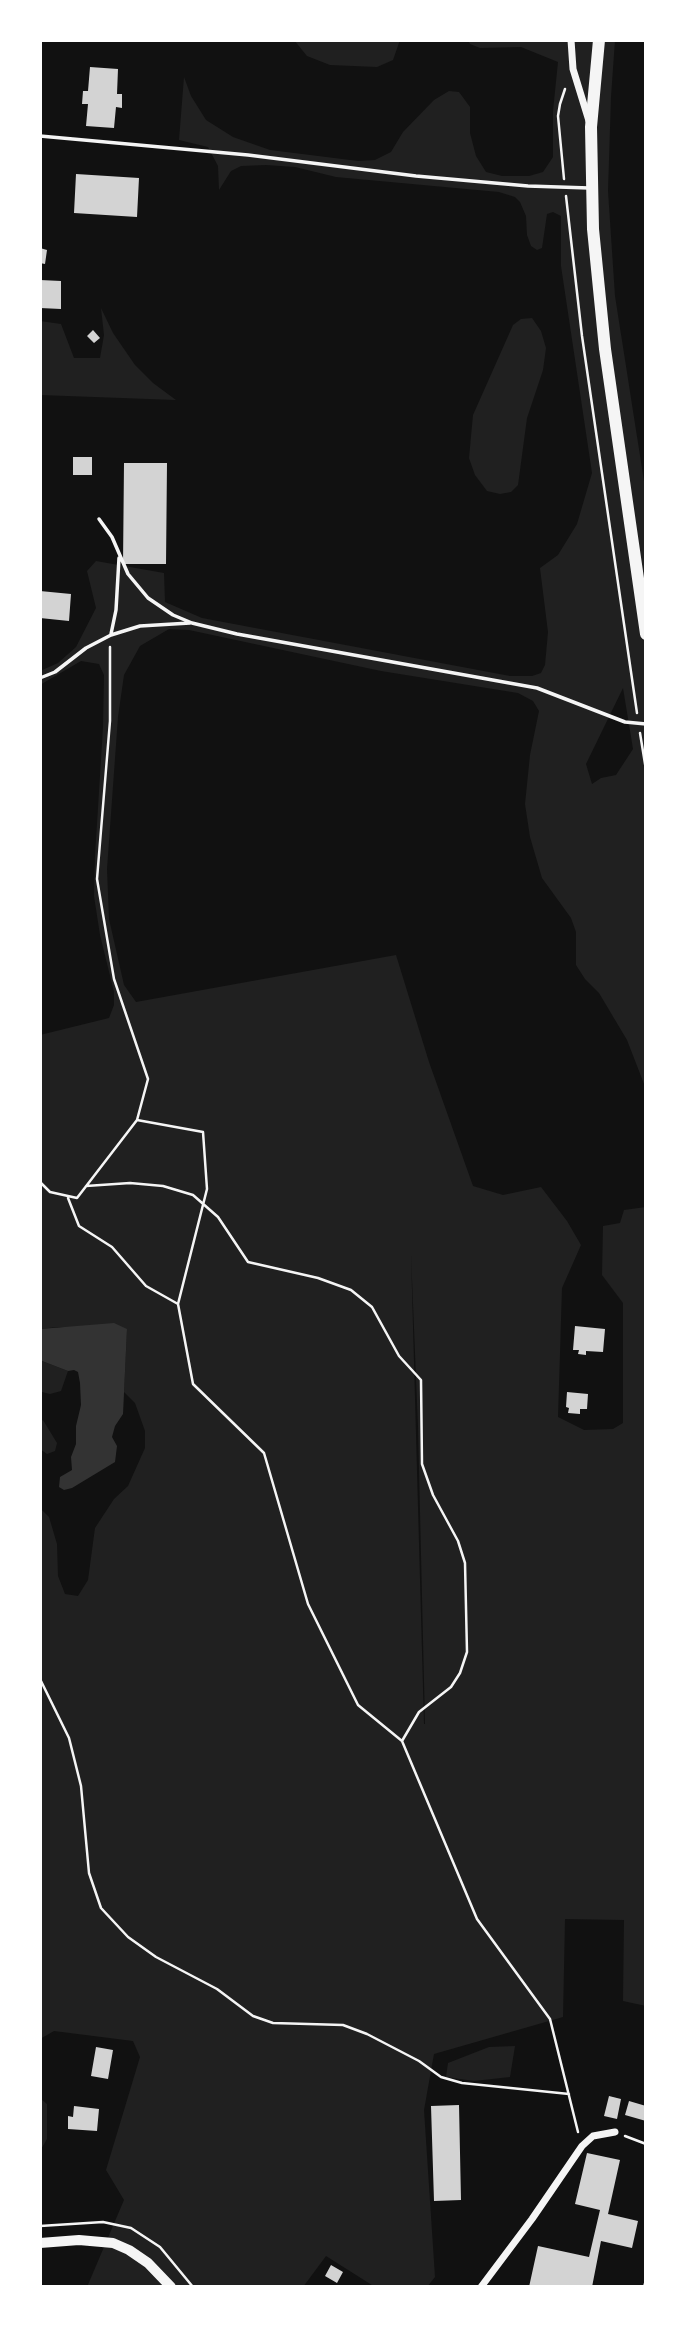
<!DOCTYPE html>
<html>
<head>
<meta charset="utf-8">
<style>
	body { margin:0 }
	#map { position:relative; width:686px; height:2327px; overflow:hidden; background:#111; font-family:"PT Serif",serif }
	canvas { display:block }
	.frame { position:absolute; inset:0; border:42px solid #fff; pointer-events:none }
</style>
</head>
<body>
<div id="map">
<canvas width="686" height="2327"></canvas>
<div class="frame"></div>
</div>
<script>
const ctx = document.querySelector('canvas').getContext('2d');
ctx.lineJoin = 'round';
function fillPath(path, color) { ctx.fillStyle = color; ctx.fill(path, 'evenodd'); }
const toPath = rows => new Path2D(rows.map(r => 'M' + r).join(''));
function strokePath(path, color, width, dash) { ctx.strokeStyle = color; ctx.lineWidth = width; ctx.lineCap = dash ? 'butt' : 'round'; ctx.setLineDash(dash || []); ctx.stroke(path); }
fillPath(toPath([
	[294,40,400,40,393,60,377,67,330,65,307,56],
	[468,40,615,40,611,97,608,191,615,296,646,494,646,1089,627,1040,599,993,585,979,576,965,576,932,571,918,542,878,530,837,525,804,530,755,539,711,533,701,518,693,381,671,189,630,169,629,140,646,124,675,118,717,107,869,109,919,124,985,136,1002,396,955,429,1062,473,1186,503,1195,541,1187,567,1221,581,1245,562,1288,558,1417,584,1430,613,1429,623,1423,623,1303,602,1275,603,1226,620,1223,624,1210,646,1207,646,2006,623,2001,624,1920,565,1919,563,2017,434,2054,424,2110,435,2277,427,2287,375,2287,326,2256,303,2287,87,2287,124,2200,106,2170,140,2057,133,2041,54,2031,40,2039,40,1508,49,1517,57,1544,58,1576,65,1594,78,1596,88,1580,95,1528,114,1499,128,1486,145,1448,145,1431,135,1403,124,1392,127,1329,58,1327,40,1329,40,1035,109,1018,114,1005,114,992,100,935,94,896,95,856,103,727,104,675,99,664,81,661,40,685,40,671,58,663,76,647,96,608,87,571,96,561,164,573,165,602,202,618,510,676,532,676,541,673,545,665,548,632,540,568,558,555,577,524,592,473,561,266,561,216,553,212,547,214,542,248,537,250,531,246,527,235,526,216,520,202,515,197,499,192,336,177,295,167,266,165,241,166,231,171,219,190,218,166,208,147,179,140,184,77,191,96,206,120,233,137,270,150,358,161,375,160,391,152,403,132,434,100,449,91,459,92,470,107,470,133,476,156,486,172,502,176,529,176,543,172,553,157,553,111,558,62,521,47,480,48,470,44],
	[623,688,633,749,616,775,601,778,592,784,586,764],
	[411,1254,418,1427,425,1724,424,1724],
	[101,308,113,333,135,365,153,383,176,400,40,395,40,321,61,324,74,358,100,358,104,335],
	[532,318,541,331,546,348,543,370,527,418,518,485,511,492,500,494,487,491,475,475,469,458,473,415,513,325,521,319],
	[42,1361,68,1371,61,1391,50,1394,42,1392,40,1370],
	[43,1420,57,1443,55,1451,47,1454,40,1449,40,1421],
	[515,2046,510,2077,474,2081,446,2077,448,2063,489,2047],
	[40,2098,47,2104,47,2139,40,2151]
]), '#202020');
fillPath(toPath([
	[114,1323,127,1329,123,1414,115,1426,112,1437,117,1446,115,1462,72,1488,64,1490,59,1487,60,1477,72,1470,71,1457,76,1444,76,1426,81,1405,80,1383,78,1372,74,1370,68,1371,42,1361,40,1357,40,1329]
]), '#333');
fillPath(toPath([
	[90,67,118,69,117,94,122,94,122,108,116,107,114,128,86,126,88,104,82,104,83,91,88,91],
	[76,174,139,178,137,217,74,213],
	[40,248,47,250,45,264,40,263],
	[40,280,61,281,61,309,40,308],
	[93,330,100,338,94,343,87,336],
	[73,457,92,457,92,475,73,475],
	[124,463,167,463,166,564,123,564],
	[40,591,71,594,69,621,40,618],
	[575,1326,605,1329,603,1352,586,1351,586,1355,578,1354,579,1350,573,1350],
	[567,1392,588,1394,587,1409,580,1409,580,1414,568,1413,569,1408,566,1407],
	[96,2047,113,2050,108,2079,91,2076],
	[609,2096,621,2099,617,2119,604,2116],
	[629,2101,646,2106,646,2121,625,2115],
	[459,2105,461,2200,434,2201,431,2106],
	[74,2106,99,2109,97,2131,68,2129,68,2116,73,2117],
	[587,2153,620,2160,608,2214,638,2221,632,2248,601,2241,592,2287,529,2287,538,2246,589,2257,600,2210,575,2204],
	[331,2265,343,2272,337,2283,325,2276]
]), '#d3d3d3');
strokePath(toPath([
	[564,179,558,116,560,104,565,89],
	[566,196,582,336,637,713],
	[640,733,646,770],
	[137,1120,203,1132,207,1189,178,1304,193,1384,264,1453,308,1604,358,1705,402,1741,477,1919,550,2019,578,2132],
	[40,1182,50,1192,77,1198,137,1120,148,1079,114,979,97,879,110,721,110,647],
	[86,1186,130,1183,163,1186,193,1195,218,1217,248,1262,318,1278,351,1290,372,1307,399,1356,421,1380,422,1464,433,1495,458,1541,465,1563,467,1652,460,1673,451,1687,419,1712,402,1741],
	[68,1198,79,1226,112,1247,146,1286,178,1304],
	[40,1679,69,1738,81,1786,89,1873,101,1908,128,1937,156,1957,217,1989,253,2016,273,2023,343,2025,367,2034,419,2061,441,2077,462,2083,569,2094],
	[625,2136,646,2144],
	[40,2226,103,2222,131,2228,160,2247,193,2287],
	[644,2287,646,2280]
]), '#f5f5f5', 2.5);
strokePath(toPath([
	[40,136,248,155,416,176,528,186,589,188],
	[99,519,112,537,128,574,148,598,173,615,192,623,237,634,537,688,625,722,646,724],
	[111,634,116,610,119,558],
	[40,678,55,672,86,648,111,635,140,626,190,623]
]), '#f5f5f5', 3.5);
strokePath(toPath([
	[571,40,573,69,589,121],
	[481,2287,532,2219,582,2146,593,2136,615,2132]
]), '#f5f5f5', 7);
strokePath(toPath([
	[40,2243,79,2240,113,2243,129,2250,148,2263,171,2287]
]), '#f5f5f5', 10);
strokePath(toPath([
	[599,40,591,127,593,229,605,349,646,634]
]), '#f5f5f5', 12);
</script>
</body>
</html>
